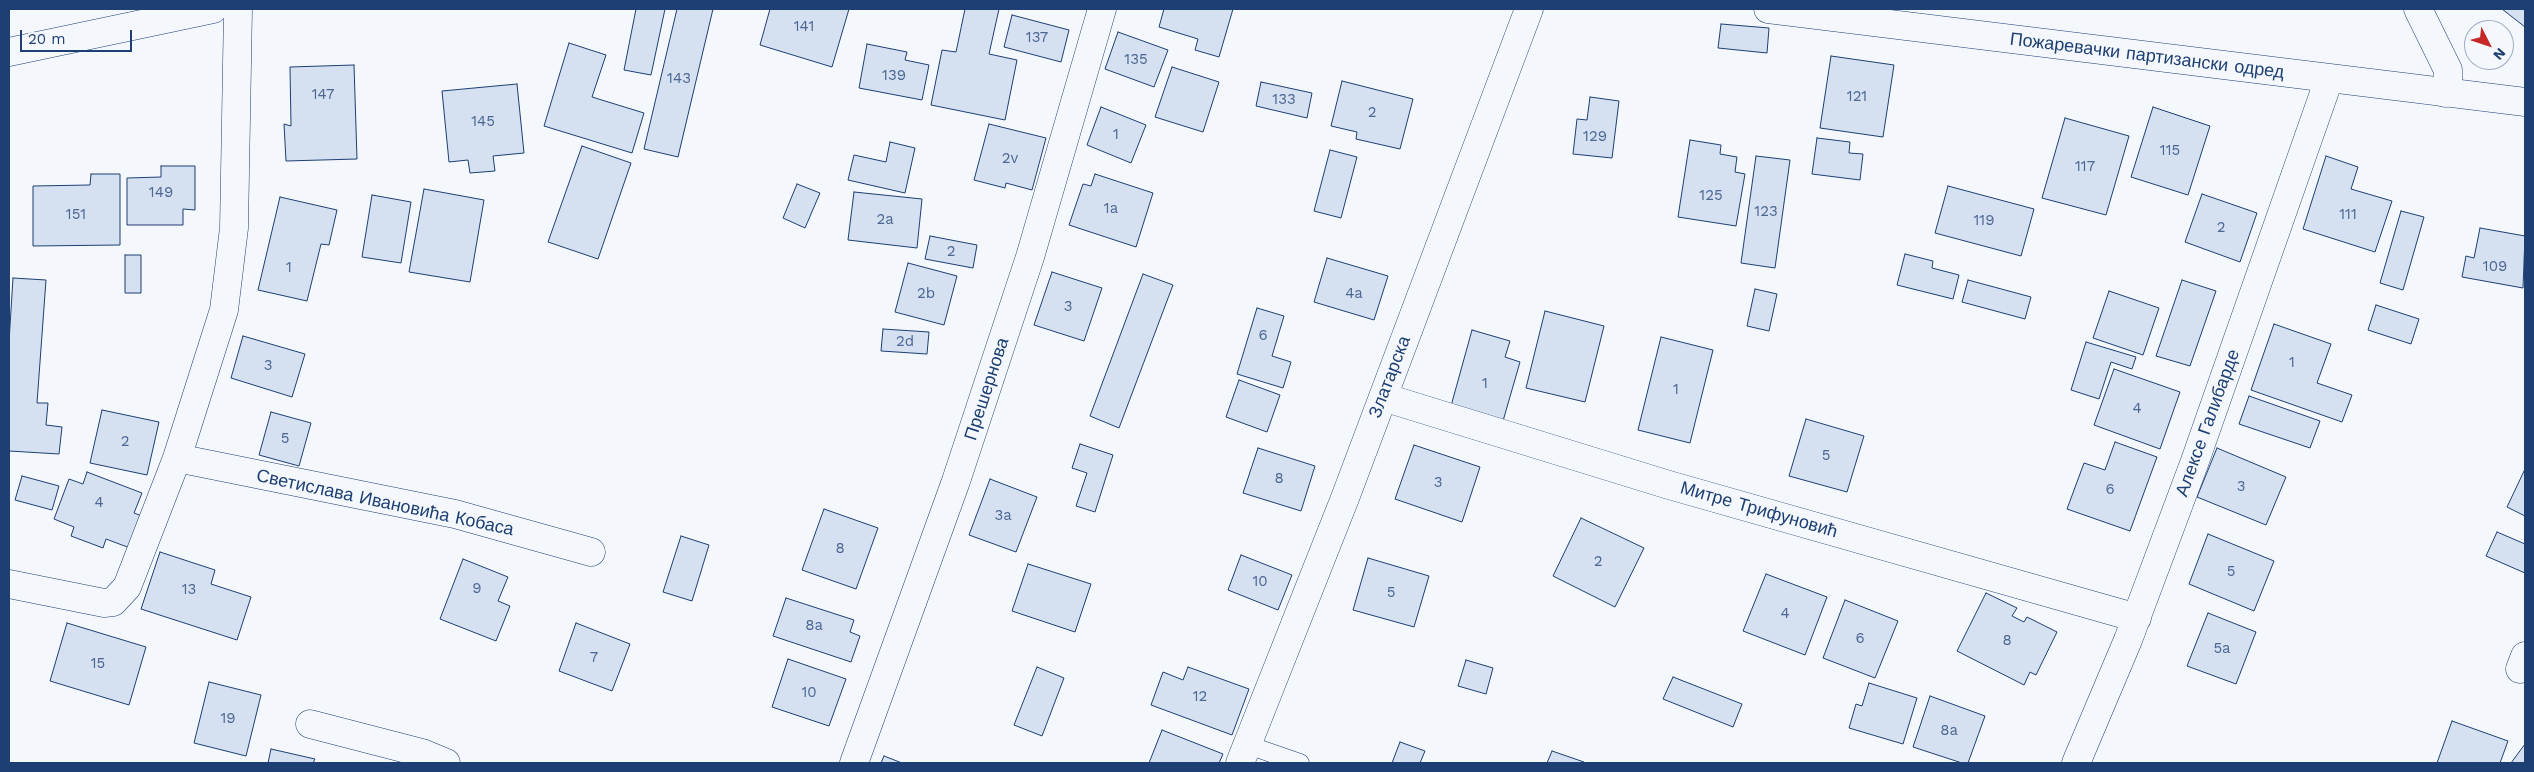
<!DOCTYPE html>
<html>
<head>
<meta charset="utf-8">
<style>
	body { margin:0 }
	#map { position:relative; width:2534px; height:772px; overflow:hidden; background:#f4f7fb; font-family:"Work Sans",sans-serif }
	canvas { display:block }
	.frame { position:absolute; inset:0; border:10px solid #1d3f73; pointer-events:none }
	.north { position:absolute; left:2464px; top:20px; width:50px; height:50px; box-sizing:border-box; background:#f4f7fb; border:1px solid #9eadc5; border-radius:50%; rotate:131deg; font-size:14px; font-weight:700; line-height:20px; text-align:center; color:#1d3f73 }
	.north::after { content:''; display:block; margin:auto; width:18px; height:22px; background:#c62828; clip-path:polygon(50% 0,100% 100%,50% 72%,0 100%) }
	.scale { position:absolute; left:20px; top:30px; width:112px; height:22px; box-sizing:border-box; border:2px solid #1d3f73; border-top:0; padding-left:6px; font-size:15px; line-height:18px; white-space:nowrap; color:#1d3f73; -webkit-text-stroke:4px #f4f7fb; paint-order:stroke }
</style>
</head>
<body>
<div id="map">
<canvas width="2534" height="772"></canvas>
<div class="frame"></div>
<div class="north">N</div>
<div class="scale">20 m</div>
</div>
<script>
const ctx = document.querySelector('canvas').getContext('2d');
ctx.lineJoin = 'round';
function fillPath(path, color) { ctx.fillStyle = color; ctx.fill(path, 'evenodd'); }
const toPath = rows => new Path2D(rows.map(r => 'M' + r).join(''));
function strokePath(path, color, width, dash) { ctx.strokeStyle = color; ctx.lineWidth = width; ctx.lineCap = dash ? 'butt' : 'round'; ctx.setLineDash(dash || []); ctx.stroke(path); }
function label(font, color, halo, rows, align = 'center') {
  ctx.font = font + ' "Work Sans",sans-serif'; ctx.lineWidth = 4; ctx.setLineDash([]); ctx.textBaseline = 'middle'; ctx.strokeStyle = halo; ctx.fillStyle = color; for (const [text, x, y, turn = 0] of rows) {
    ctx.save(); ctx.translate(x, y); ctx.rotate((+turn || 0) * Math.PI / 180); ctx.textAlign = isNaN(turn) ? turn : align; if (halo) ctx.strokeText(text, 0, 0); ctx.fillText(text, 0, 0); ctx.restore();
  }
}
const building = toPath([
	[636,9,665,9,651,75,624,70,636,9],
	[677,9,713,9,678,157,644,149,677,9],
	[770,9,849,9,832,67,760,45,770,9],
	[965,9,999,9,989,54,1017,60,1005,120,931,105,942,50,956,52,965,9],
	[1164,9,1233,9,1219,57,1195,50,1198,39,1159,27,1164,9],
	[2502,9,2525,9,2525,27,2502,9],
	[1012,15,1069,30,1061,62,1004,47,1012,15],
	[1721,24,1769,28,1767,53,1718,48,1721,24],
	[1118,32,1168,50,1154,87,1105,69,1118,32],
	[569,43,606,55,592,97,644,113,632,153,544,126,569,43],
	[867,44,907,52,905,60,929,65,922,100,859,88,867,44],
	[1831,56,1894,65,1883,137,1820,128,1831,56],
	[354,65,357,159,286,161,284,124,291,126,290,67,354,65],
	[1172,67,1219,82,1203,132,1155,117,1172,67],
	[1342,81,1413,99,1400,149,1356,139,1357,132,1331,126,1342,81],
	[1261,82,1312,93,1307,118,1256,106,1261,82],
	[517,84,524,153,493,156,495,171,470,173,468,160,449,162,442,91,517,84],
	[1590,97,1619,101,1612,158,1573,154,1577,119,1587,120,1590,97],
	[1101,107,1146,125,1131,163,1087,145,1101,107],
	[2153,107,2210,126,2188,195,2131,177,2153,107],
	[2065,118,2129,136,2106,215,2042,198,2065,118],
	[989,124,1046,138,1032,190,1006,183,1005,188,974,180,989,124],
	[1817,138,1850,142,1849,153,1863,154,1860,180,1812,174,1817,138],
	[1690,140,1721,145,1720,154,1737,157,1735,172,1745,174,1736,226,1678,217,1690,140],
	[890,142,915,148,905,193,848,180,854,155,886,162,890,142],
	[582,146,631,163,598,259,548,242,582,146],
	[1330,150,1357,157,1341,218,1314,211,1330,150],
	[1756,156,1790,160,1775,268,1741,263,1756,156],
	[2326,156,2358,167,2351,189,2392,201,2375,252,2303,229,2326,156],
	[161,166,195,166,195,210,183,209,183,225,127,225,127,178,161,177,161,166],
	[91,174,120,174,120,245,33,246,33,186,90,185,91,174],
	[1095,174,1153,193,1136,247,1069,225,1083,184,1091,186,1095,174],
	[797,184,820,193,805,228,783,218,797,184],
	[1948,186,2034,209,2021,256,1935,233,1948,186],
	[424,189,484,200,470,282,409,272,424,189],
	[854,192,922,199,917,248,848,240,854,192],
	[2202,194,2257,213,2240,262,2185,242,2202,194],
	[372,195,411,202,401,263,362,257,372,195],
	[280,197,337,210,329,245,321,244,307,301,258,290,280,197],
	[2401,211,2424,217,2403,290,2380,283,2401,211],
	[2480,228,2525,236,2523,288,2462,277,2466,256,2474,258,2480,228],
	[930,236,977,245,973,268,925,259,930,236],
	[1905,254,1933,261,1932,268,1959,275,1953,299,1897,285,1905,254],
	[125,255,141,255,141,293,125,293,125,255],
	[1327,258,1388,276,1374,320,1314,302,1327,258],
	[908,263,957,276,944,325,895,312,908,263],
	[1052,272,1102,288,1084,341,1034,325,1052,272],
	[1143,274,1173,285,1119,428,1090,416,1143,274],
	[13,278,46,280,37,403,48,403,46,425,62,427,59,454,9,451,9,342,13,278],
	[1968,280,2031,297,2025,319,1962,302,1968,280],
	[2182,280,2216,291,2190,366,2156,356,2182,280],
	[1755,289,1777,294,1769,331,1747,326,1755,289],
	[2109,291,2159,308,2143,355,2093,338,2109,291],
	[2376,305,2419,319,2411,344,2368,330,2376,305],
	[1257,308,1284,316,1272,356,1291,362,1283,388,1237,374,1257,308],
	[1545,311,1604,326,1585,402,1526,388,1545,311],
	[2274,324,2331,344,2317,383,2352,395,2342,422,2251,390,2274,324],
	[883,329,929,332,927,354,881,351,883,329],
	[1472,330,1510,341,1505,357,1520,362,1503,421,1451,406,1472,330],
	[243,336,305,354,292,397,231,378,243,336],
	[1661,337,1713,350,1690,443,1638,430,1661,337],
	[2086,342,2136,357,2132,369,2111,362,2099,399,2071,390,2086,342],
	[2114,369,2180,392,2160,449,2094,425,2114,369],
	[1239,380,1280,395,1267,432,1226,417,1239,380],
	[2249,396,2320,421,2310,448,2239,424,2249,396],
	[102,410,159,422,147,475,90,463,102,410],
	[271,412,311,423,299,466,259,455,271,412],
	[1806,419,1864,436,1847,492,1789,476,1806,419],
	[2115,442,2157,457,2130,531,2067,509,2084,463,2105,470,2115,442],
	[1080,444,1113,455,1095,512,1076,506,1087,473,1072,468,1080,444],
	[1414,445,1480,467,1462,522,1395,499,1414,445],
	[1258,448,1315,466,1301,511,1243,493,1258,448],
	[2217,448,2286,477,2266,525,2197,497,2217,448],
	[2525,469,2525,516,2507,507,2525,469],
	[87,472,142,493,134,513,142,516,130,548,106,539,103,548,71,536,74,527,54,519,69,479,83,484,87,472],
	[22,476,59,486,52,510,15,500,22,476],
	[990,479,1037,497,1016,552,969,535,990,479],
	[824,509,878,528,856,589,802,570,824,509],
	[1581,518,1644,548,1615,607,1553,576,1581,518],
	[2497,532,2525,544,2525,573,2486,556,2497,532],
	[2208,534,2274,561,2254,611,2189,584,2208,534],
	[681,536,709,545,692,601,663,592,681,536],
	[160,552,215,570,211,584,251,597,237,640,141,609,160,552],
	[1241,555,1292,575,1278,610,1228,590,1241,555],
	[1368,558,1429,576,1414,627,1353,610,1368,558],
	[463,559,508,577,498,601,510,606,496,641,440,619,463,559],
	[1028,564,1091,584,1075,632,1012,611,1028,564],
	[1766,574,1827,597,1805,655,1743,631,1766,574],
	[1986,593,2017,608,2012,616,2024,622,2027,617,2057,632,2036,675,2030,672,2024,685,1957,651,1986,593],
	[786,598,854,620,850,632,860,636,851,662,773,636,786,598],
	[1845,600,1898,621,1875,678,1823,658,1845,600],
	[2208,613,2256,632,2236,684,2187,666,2208,613],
	[67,623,146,647,129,705,50,681,67,623],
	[576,623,630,644,612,691,559,671,576,623],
	[788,659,846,679,829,726,772,707,788,659],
	[1466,660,1493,668,1486,694,1458,686,1466,660],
	[1037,667,1064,678,1042,736,1014,725,1037,667],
	[1188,667,1249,689,1232,735,1151,705,1163,672,1183,680,1188,667],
	[1673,677,1742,704,1733,727,1663,699,1673,677],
	[209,682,261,695,246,756,194,743,209,682],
	[1869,683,1917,698,1903,744,1849,728,1856,704,1862,706,1869,683],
	[1930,696,1985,716,1968,763,1962,763,1913,747,1930,696],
	[2452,721,2508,741,2500,763,2437,763,2452,721],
	[1162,730,1223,754,1219,763,1149,763,1162,730],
	[1400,742,1425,751,1420,763,1392,763,1400,742],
	[2525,744,2525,763,2511,763,2525,744],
	[271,749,315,759,313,763,268,763,271,749],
	[1552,751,1584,762,1583,763,1547,763,1552,751],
	[884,756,902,763,881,763,884,756]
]);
fillPath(building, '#d5e0f0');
strokePath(building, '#1d3f73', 1);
const lane = toPath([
	[1248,745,1300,763]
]);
const street = toPath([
	[2418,9,2448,70,2448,81,2445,93],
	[1383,397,1669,485,2137,618],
	[177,458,455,514,591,552],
	[9,584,104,603,113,602,127,587,177,458,224,310,234,228,238,9],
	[2520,669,2525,656],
	[310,724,422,753,446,763],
	[854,763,956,481,1030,257,1102,9],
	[1240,763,1345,498,1529,9],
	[2076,763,2128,640,2195,461,2329,79]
]);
const secondary = toPath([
	[1768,9,2525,102],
	[9,52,213,9]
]);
strokePath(lane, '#1d3f73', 19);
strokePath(street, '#1d3f73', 29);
strokePath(secondary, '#1d3f73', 29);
strokePath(lane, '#f4f7fb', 18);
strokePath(street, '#f4f7fb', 28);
strokePath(secondary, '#f4f7fb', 28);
label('15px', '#4b6792', null, [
	["141",804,27],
	["137",1037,38],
	["135",1136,60],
	["139",894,76],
	["143",679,79],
	["147",323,95],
	["121",1857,97],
	["133",1284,100],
	["2",1372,113],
	["145",483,122],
	["1",1116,135],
	["129",1595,137],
	["115",2170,151],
	["2v",1010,159],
	["117",2085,167],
	["149",161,193],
	["125",1711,196],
	["1a",1111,209],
	["123",1766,212],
	["151",76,215],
	["111",2348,215],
	["2a",885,220],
	["119",1984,221],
	["2",2221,228],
	["2",951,252],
	["109",2495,267],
	["1",289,268],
	["2b",926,294],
	["4a",1354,294],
	["3",1068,307],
	["6",1263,336],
	["2d",905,342],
	["1",2292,363],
	["3",268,366],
	["1",1485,384],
	["1",1676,390],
	["4",2137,409],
	["5",285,439],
	["2",125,442],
	["5",1826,456],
	["8",1279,479],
	["3",1438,483],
	["3",2241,487],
	["6",2110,490],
	["4",99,503],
	["3a",1003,516],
	["8",840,549],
	["2",1598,562],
	["5",2231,572],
	["10",1260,582],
	["9",477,589],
	["13",189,590],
	["5",1391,593],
	["4",1785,614],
	["8a",814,626],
	["6",1860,639],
	["8",2007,641],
	["5a",2222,649],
	["7",594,658],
	["15",98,664],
	["10",809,693],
	["12",1200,697],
	["19",228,719],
	["8a",1949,731]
]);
label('18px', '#1d3f73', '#f4f7fb', [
	["Пожаревачки партизански одред",2147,56,7],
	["Златарска",1390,377,-69],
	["Прешернова",987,389,-72],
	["Алексе Галибарде",2208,423,-70],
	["Светислава Ивановића Кобаса",385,503,12],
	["Митре Трифуновић",1759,510,16]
]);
</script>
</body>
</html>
